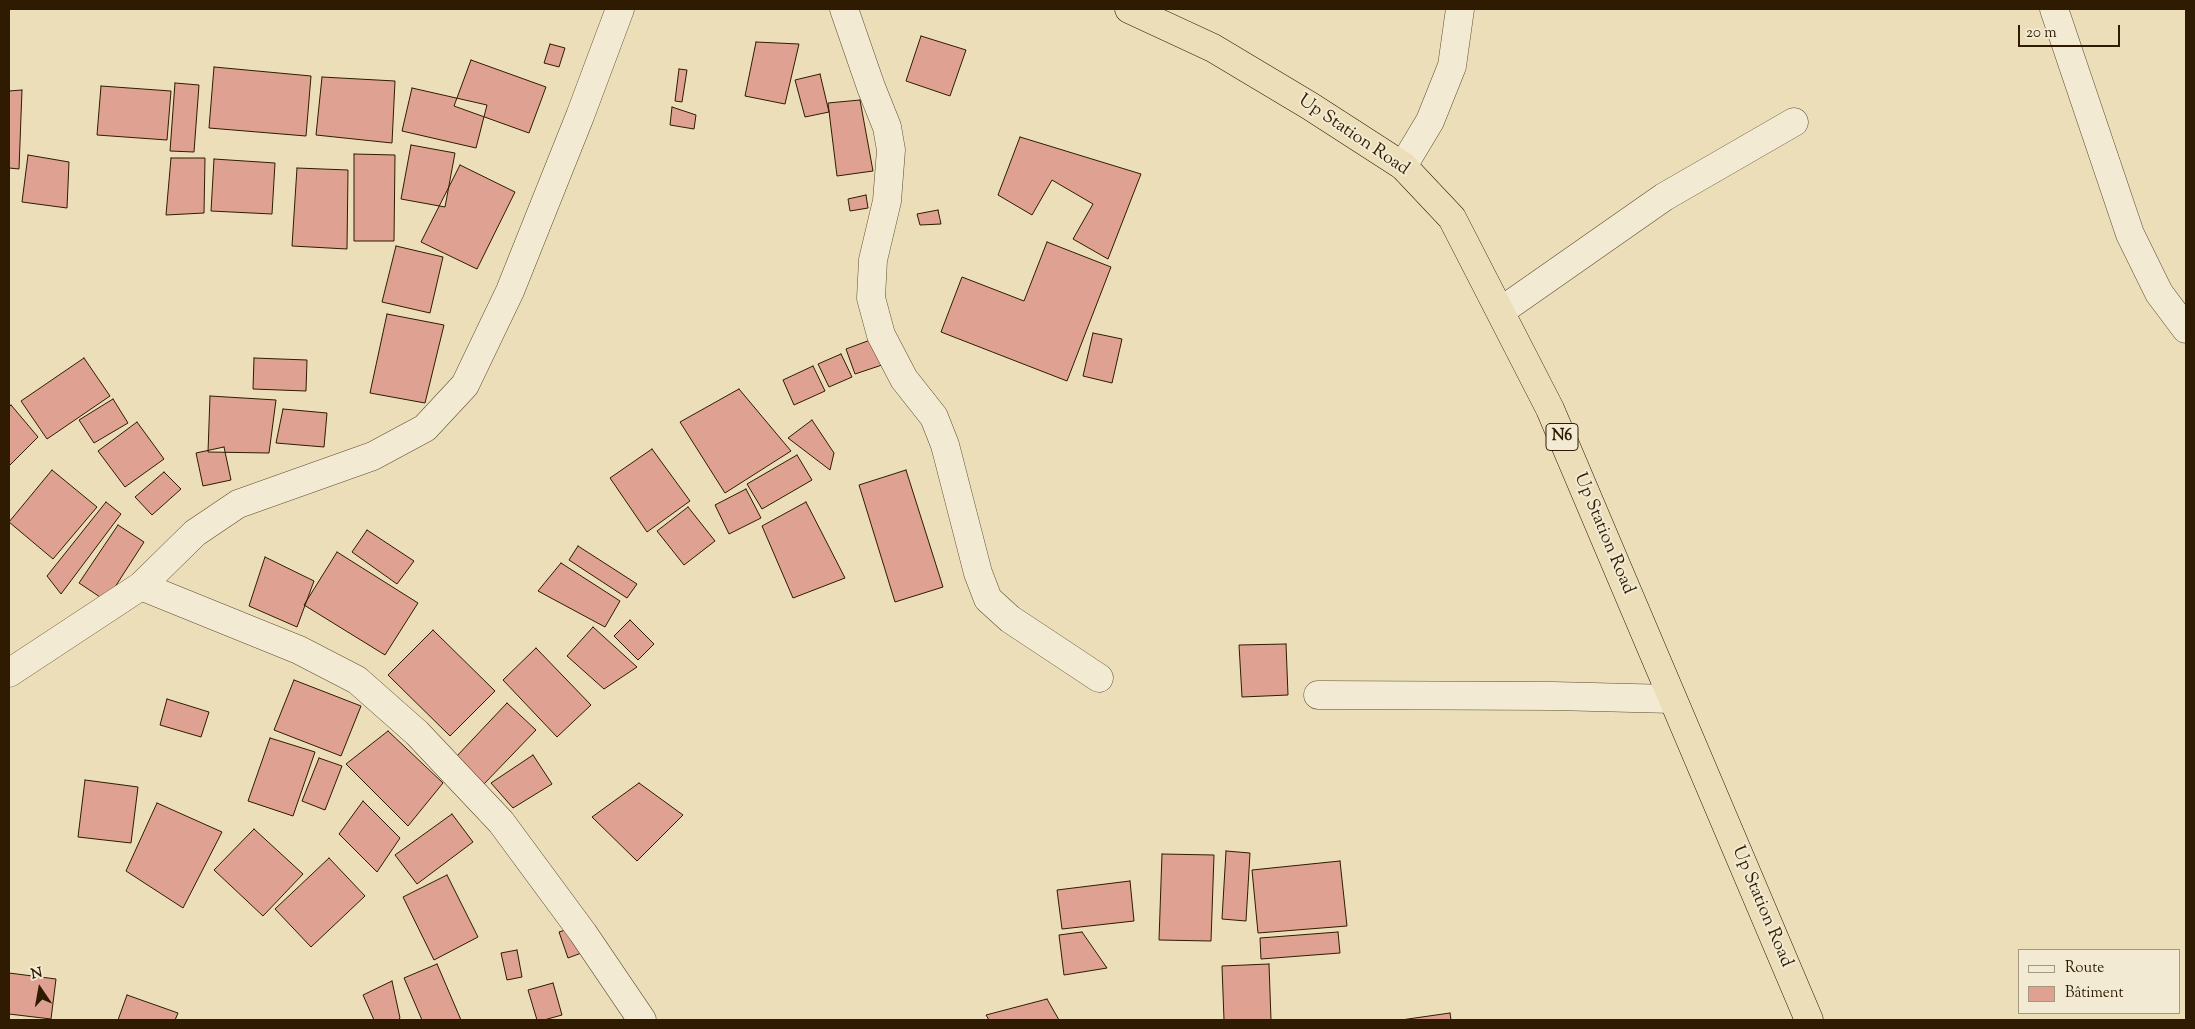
<!DOCTYPE html>
<html>
<head>
<meta charset="utf-8">
<style>
	body { margin:0 }
	#map { position:relative; width:2195px; height:1029px; overflow:hidden; background:#ebdeb9; font-family:"Sorts Mill Goudy",serif }
	canvas { display:block }
	.frame { position:absolute; inset:0; border:10px solid #2e1b01; pointer-events:none }
	.legend { position:absolute; left:2018px; top:949px; width:162px; height:65px; box-sizing:border-box; background:#f2ead2; border:1px solid #a4977e; margin:0; padding:6px 9px; list-style:none; font-size:15px; color:#2e1b01 }
	.legend li { display:flex; align-items:center; gap:10px; height:25px }
	.legend b { width:25px; border:1px solid #a4977e }
	.north { position:absolute; left:15px; top:964px; width:50px; height:50px; -webkit-text-stroke:4px #f2ead2; paint-order:stroke; rotate:348deg; font-size:14px; font-weight:700; line-height:20px; text-align:center; color:#2e1b01 }
	.north::after { content:''; display:block; margin:auto; width:18px; height:22px; background:#2e1b01; clip-path:polygon(50% 0,100% 100%,50% 72%,0 100%) }
	.scale { position:absolute; left:2018px; top:25px; width:102px; height:22px; box-sizing:border-box; border:2px solid #2e1b01; border-top:0; padding-left:6px; font-size:15px; line-height:18px; white-space:nowrap; color:#2e1b01; -webkit-text-stroke:4px #f2ead2; paint-order:stroke }
</style>
</head>
<body>
<div id="map">
<canvas width="2195" height="1029"></canvas>
<div class="frame"></div>
<ul class="legend">
<li><b style="height:6px;background:#f2ead2"></b>Route</li>
<li><b style="height:14px;background:#dfa191"></b>Bâtiment</li>
</ul>
<div class="north">N</div>
<div class="scale">20 m</div>
</div>
<script>
const ctx = document.querySelector('canvas').getContext('2d');
ctx.lineJoin = 'round';
function fillPath(path, color) { ctx.fillStyle = color; ctx.fill(path, 'evenodd'); }
const toPath = rows => new Path2D(rows.map(r => 'M' + r).join(''));
function strokePath(path, color, width, dash) { ctx.strokeStyle = color; ctx.lineWidth = width; ctx.lineCap = dash ? 'butt' : 'round'; ctx.setLineDash(dash || []); ctx.stroke(path); }
function label(font, color, halo, rows, align = 'center') {
  ctx.font = font + ' "Sorts Mill Goudy",serif'; ctx.lineWidth = 4; ctx.setLineDash([]); ctx.textBaseline = 'middle'; ctx.strokeStyle = halo; ctx.fillStyle = color; for (const [text, x, y, turn = 0] of rows) {
    ctx.save(); ctx.translate(x, y); ctx.rotate((+turn || 0) * Math.PI / 180); ctx.textAlign = isNaN(turn) ? turn : align; if (halo) ctx.strokeText(text, 0, 0); ctx.fillText(text, 0, 0); ctx.restore();
  }
}
const building = toPath([
	[921,36,966,50,950,96,906,81,921,36],
	[756,42,799,44,785,104,745,96,756,42],
	[550,44,565,48,559,67,544,63,550,44],
	[471,60,546,87,529,133,454,106,471,60],
	[214,67,311,76,306,136,209,128,214,67],
	[679,69,687,70,682,102,675,101,679,69],
	[820,74,829,112,805,117,795,80,820,74],
	[322,77,395,81,392,143,316,135,322,77],
	[175,83,199,85,194,152,170,151,175,83],
	[101,86,171,91,167,140,97,135,101,86],
	[412,88,487,105,476,148,402,131,412,88],
	[22,90,19,169,9,168,9,91,22,90],
	[860,100,873,171,837,176,828,103,860,100],
	[672,107,696,115,694,129,670,125,672,107],
	[1020,137,1141,174,1108,259,1073,239,1093,204,1052,180,1032,215,998,195,1020,137],
	[411,145,455,153,445,207,401,199,411,145],
	[354,154,395,155,394,241,354,241,354,154],
	[28,155,69,162,67,208,22,202,28,155],
	[171,158,205,158,204,213,166,215,171,158],
	[214,159,275,163,272,214,211,211,214,159],
	[460,165,515,192,477,269,421,242,460,165],
	[297,168,348,170,347,249,292,246,297,168],
	[866,195,868,208,850,211,848,199,866,195],
	[938,210,941,224,920,225,917,214,938,210],
	[1047,242,1111,267,1067,381,941,332,962,277,1024,301,1047,242],
	[396,246,443,257,430,313,382,302,396,246],
	[387,314,444,325,425,403,370,393,387,314],
	[1093,333,1122,339,1112,383,1083,376,1093,333],
	[873,339,882,365,855,374,846,349,873,339],
	[841,354,852,377,829,387,818,364,841,354],
	[84,358,110,396,47,439,21,401,84,358],
	[254,358,307,360,306,391,253,389,254,358],
	[813,366,825,391,794,405,783,380,813,366],
	[739,389,791,451,725,493,680,422,739,389],
	[210,396,276,400,269,453,208,452,210,396],
	[113,399,128,423,94,443,79,420,113,399],
	[11,405,38,437,9,466,9,407,11,405],
	[283,409,327,413,324,447,276,443,283,409],
	[812,420,834,453,830,470,788,438,812,420],
	[137,422,164,459,125,487,98,451,137,422],
	[224,447,231,480,203,486,196,453,224,447],
	[652,449,690,501,647,532,610,478,652,449],
	[797,455,812,480,762,509,747,484,797,455],
	[52,470,97,507,53,559,9,522,52,470],
	[906,470,943,587,895,602,859,485,906,470],
	[164,472,181,489,152,515,135,497,164,472],
	[746,489,761,518,729,534,715,505,746,489],
	[106,502,121,514,61,594,47,576,106,502],
	[806,502,845,578,793,598,762,526,806,502],
	[688,507,715,541,684,565,657,531,688,507],
	[118,525,144,542,106,601,79,583,118,525],
	[367,530,414,561,397,584,352,552,367,530],
	[578,546,637,584,627,598,569,560,578,546],
	[337,552,418,603,385,655,304,605,337,552],
	[265,557,314,581,297,627,249,606,265,557],
	[561,563,620,601,605,627,538,591,561,563],
	[630,620,654,644,638,660,614,636,630,620],
	[593,627,637,667,604,689,567,656,593,627],
	[433,630,495,691,450,736,388,675,433,630],
	[1286,644,1288,695,1242,697,1239,645,1286,644],
	[536,648,591,705,557,737,503,680,536,648],
	[294,680,361,706,341,756,274,730,294,680],
	[167,699,209,712,201,737,160,725,167,699],
	[507,703,536,730,484,784,456,757,507,703],
	[388,731,443,783,408,826,346,764,388,731],
	[270,738,315,752,293,816,248,801,270,738],
	[533,755,552,784,513,808,491,783,533,755],
	[319,758,342,766,325,810,302,801,319,758],
	[85,780,138,787,131,843,78,837,85,780],
	[639,783,683,815,637,861,592,817,639,783],
	[363,801,400,838,377,872,339,834,363,801],
	[157,803,222,832,183,908,126,871,157,803],
	[452,814,473,842,417,884,395,855,452,814],
	[254,829,303,874,263,916,214,870,254,829],
	[1226,851,1250,853,1246,921,1222,919,1226,851],
	[1162,854,1214,855,1211,941,1159,940,1162,854],
	[329,858,365,896,311,947,275,909,329,858],
	[1340,861,1347,926,1258,933,1252,870,1340,861],
	[447,875,478,937,434,960,403,897,447,875],
	[1130,881,1134,921,1062,929,1057,890,1130,881],
	[575,927,584,952,568,958,559,932,575,927],
	[1082,932,1107,968,1064,975,1059,935,1082,932],
	[1338,932,1340,953,1261,959,1260,938,1338,932],
	[517,950,522,977,507,980,501,953,517,950],
	[437,964,461,1020,422,1020,404,978,437,964],
	[1269,964,1271,1020,1224,1020,1222,966,1269,964],
	[9,973,56,979,51,1019,9,1014,9,973],
	[392,981,400,1018,398,1020,374,1020,363,995,392,981],
	[553,983,562,1015,544,1020,537,1020,528,990,553,983],
	[127,995,178,1013,175,1020,118,1020,127,995],
	[1047,999,1059,1020,989,1020,986,1015,1047,999],
	[1450,1013,1451,1020,1401,1020,1450,1013]
]);
fillPath(building, '#dfa191');
strokePath(building, '#2e1b01', 1);
const minor = toPath([
	[844,9,871,87,887,127,891,150,887,201,873,260,871,298,881,335,904,379,934,417,945,445,978,573,988,599,1010,619,1099,678],
	[2054,9,2130,234,2159,293,2186,329],
	[1501,311,1664,197,1794,122],
	[141,586,299,650,357,680,417,733,501,822,583,933,642,1020],
	[1318,695,1553,696,1672,699]
]);
const tertiary = toPath([
	[1403,166,1430,121,1452,66,1460,9],
	[9,673,141,586,195,533,238,504,373,456,425,428,465,385,510,291,580,116,620,9]
]);
const trunk = toPath([
	[1129,9,1213,48,1310,106,1403,166,1452,218,1550,409,1809,1020]
]);
strokePath(minor, '#5d4c2f', 29);
strokePath(tertiary, '#5d4c2f', 29);
strokePath(trunk, '#2e1b01', 29);
strokePath(minor, '#f2ead2', 28);
strokePath(tertiary, '#f2ead2', 28);
strokePath(trunk, '#ebdeb9', 28);
for (const [x, y, w] of [
	[1562,437,32]
]) { const box = new Path2D(); box.roundRect(x - w / 2, y - 13.5, w, 27, 4); ctx.fillStyle = '#f2ead2'; ctx.fill(box); strokePath(box, '#2e1b01', 1); }
label('bold 16px', '#2e1b01', null, [
	["N6",1562,437]
]);
label('18px', '#2e1b01', '#f2ead2', [
	["Up Station Road",1353,136,34],
	["Up Station Road",1603,534,67],
	["Up Station Road",1761,907,67]
]);
</script>
</body>
</html>
